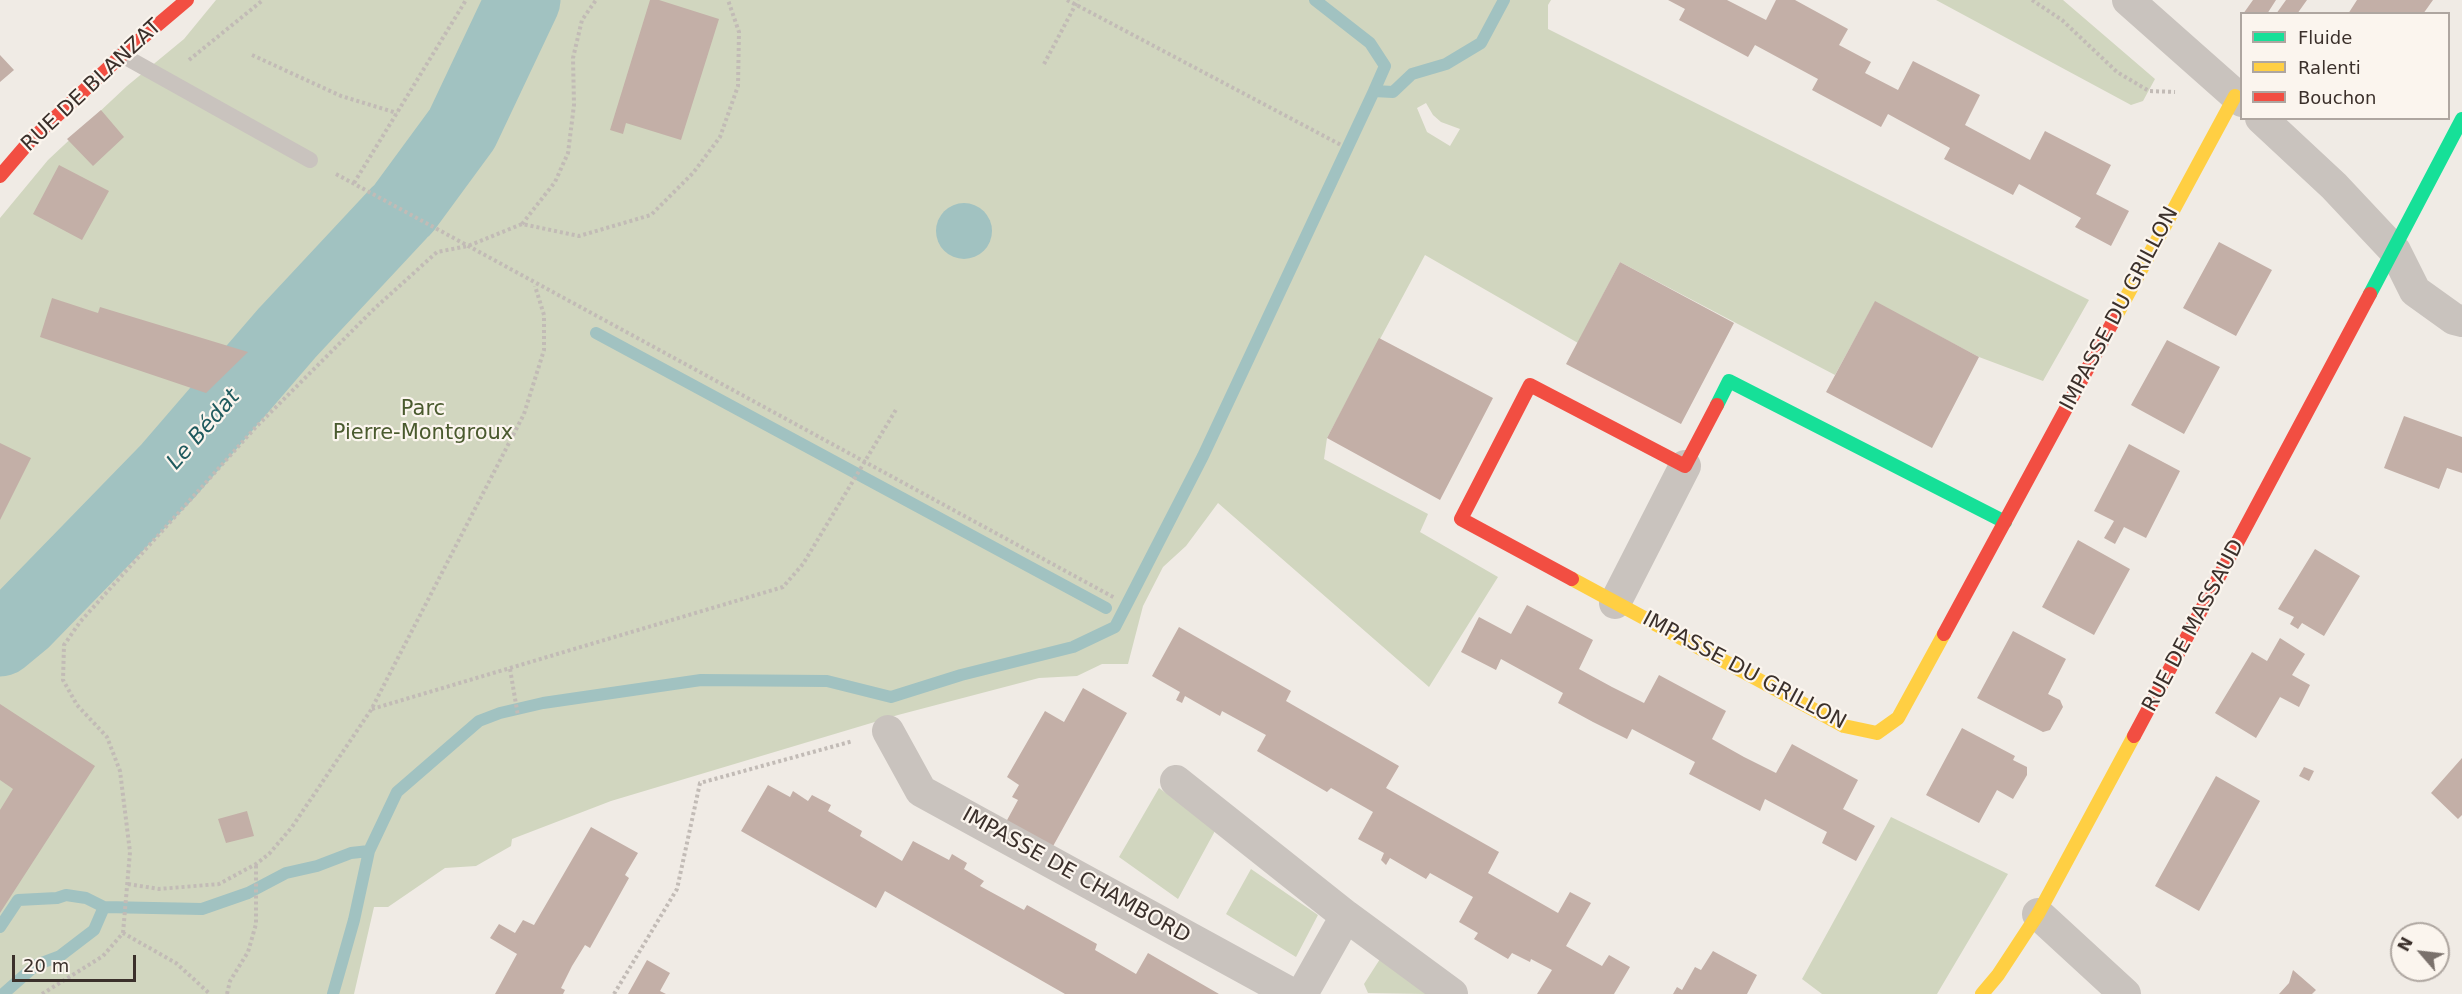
<!DOCTYPE html>
<html>
<head>
<meta charset="utf-8">
<style>
	body { margin:0 }
	#map { position:relative; width:2462px; height:994px; overflow:hidden; background:#f0ebe5; font-family:"DejaVu Sans",sans-serif }
	canvas { display:block }
	.legend { position:absolute; left:2240px; top:12px; width:210px; height:108px; box-sizing:border-box; background:#fbf5ee; border:2px solid #aea6a0; margin:0; padding:8px 10px; list-style:none; font-size:18px; color:#3b302b }
	.legend li { display:flex; align-items:center; gap:12px; height:30px }
	.legend b { width:30px; border:2px solid #aea6a0 }
	.north { position:absolute; left:2390px; top:922px; width:60px; height:60px; box-sizing:border-box; background:#fbf5ee; border:2px solid #aea6a0; border-radius:50%; rotate:298deg; font-size:16px; font-weight:700; line-height:24px; text-align:center; color:#3b302b }
	.north::after { content:''; display:block; margin:auto; width:21px; height:27px; background:#7a716c; clip-path:polygon(50% 0,100% 100%,50% 72%,0 100%) }
	.scale { position:absolute; left:12px; top:955px; width:124px; height:27px; box-sizing:border-box; border:3px solid #3b302b; border-top:0; padding-left:8px; font-size:18px; line-height:21px; white-space:nowrap; color:#3b302b; -webkit-text-stroke:4px #fbf5ee; paint-order:stroke }
</style>
</head>
<body>
<div id="map">
<canvas width="2462" height="994"></canvas>
<ul class="legend">
<li><b style="height:8px;background:#16e098"></b>Fluide</li>
<li><b style="height:8px;background:#ffcf43"></b>Ralenti</li>
<li><b style="height:8px;background:#f24e42"></b>Bouchon</li>
</ul>
<div class="north">N</div>
<div class="scale">20 m</div>
</div>
<script>
const ctx = document.querySelector('canvas').getContext('2d');
ctx.lineJoin = 'round';
function fillPath(path, color) { ctx.fillStyle = color; ctx.fill(path, 'evenodd'); }
const toPath = rows => new Path2D(rows.map(r => 'M' + r).join(''));
function strokePath(path, color, width, dash) { ctx.strokeStyle = color; ctx.lineWidth = width; ctx.lineCap = dash ? 'butt' : 'round'; ctx.setLineDash(dash || []); ctx.stroke(path); }
function label(font, color, halo, rows, align = 'center') {
  ctx.font = font + ' "DejaVu Sans",sans-serif'; ctx.lineWidth = 4.5; ctx.setLineDash([]); ctx.textBaseline = 'middle'; ctx.strokeStyle = halo; ctx.fillStyle = color; for (const [text, x, y, turn = 0] of rows) {
    ctx.save(); ctx.translate(x, y); ctx.rotate((+turn || 0) * Math.PI / 180); ctx.textAlign = isNaN(turn) ? turn : align; if (halo) ctx.strokeText(text, 0, 0); ctx.fillText(text, 0, 0); ctx.restore();
  }
}
fillPath(toPath([
	[216,0,1551,0,1548,5,1548,29,2089,300,2043,381,1979,357,1875,302,1835,375,1620,262,1578,343,1425,255,1327,438,1324,459,1428,514,1420,532,1498,577,1429,687,1218,503,1186,546,1163,567,1143,606,1128,664,1102,664,1077,676,1039,678,898,715,611,801,512,839,511,846,476,866,445,868,388,907,374,907,354,994,0,994,0,218,48,160,127,86,184,39],
	[1426,103,1433,115,1441,122,1460,129,1450,146,1427,132,1417,108],
	[1936,0,2063,0,2155,79,2143,101,2131,105],
	[1159,788,1216,829,1178,899,1119,857],
	[1891,817,2008,874,1937,994,1822,994,1802,979],
	[1251,869,1318,915,1296,957,1226,914],
	[1380,959,1426,994,1368,993,1364,984]
]), '#d1d6bf');
fillPath(toPath([
	'936 231a28 28 0 1 1 56 0a28 28 0 1 1-56 0Z'
]), '#a1c2c1');
strokePath(toPath([
	[1315,0,1370,43,1385,66,1374,91],
	[596,333,1106,608],
	[0,927,18,900,57,898,66,895,86,898,104,907,202,909,248,893,286,873,317,866,351,853,369,851],
	[3,994,36,965,60,956,94,930,104,907],
	[333,994,354,920,369,851,397,792,479,721,500,713,543,703,701,680,827,681,891,697,961,675,1073,647,1115,627,1203,456,1374,91,1393,92,1412,74,1446,64,1481,43,1504,0]
]), '#a1c2c1', 12);
strokePath(toPath([
	[404,208,462,129,523,0],
	[0,639,23,620,168,471,287,333,399,213]
]), '#a1c2c1', 75);
fillPath(toPath([
	[650,0,659,0,719,19,681,140,626,123,623,134,610,130],
	[1668,0,1727,0,1766,20,1776,0,1795,0,1848,29,1839,45,1871,62,1865,73,1898,90,1913,61,1980,95,1965,125,2030,160,2045,131,2111,165,2096,194,2129,211,2111,246,2075,227,2081,218,2019,184,2013,195,1944,159,1950,148,1888,114,1881,127,1812,90,1818,79,1755,45,1748,57,1679,20,1685,9],
	[2253,0,2276,0,2267,14,2243,14],
	[2286,0,2307,0,2297,14,2276,14],
	[2357,0,2433,0,2423,14,2348,14],
	[0,55,14,70,0,82],
	[101,110,124,137,93,166,67,139],
	[59,165,109,191,82,240,33,214],
	[2219,242,2272,270,2236,336,2183,308],
	[1620,262,1734,323,1681,424,1566,364],
	[52,298,98,313,100,307,248,352,206,393,40,337],
	[1875,301,1979,357,1932,448,1826,392],
	[1379,338,1493,398,1440,500,1327,438],
	[2167,340,2220,367,2184,434,2131,405],
	[2404,416,2462,437,2462,473,2447,468,2439,489,2384,468],
	[0,443,31,458,0,520],
	[2129,444,2180,471,2146,538,2124,527,2115,544,2104,538,2114,521,2094,511],
	[2078,540,2130,569,2094,635,2042,607],
	[2315,549,2360,576,2324,636,2302,623,2298,629,2290,624,2294,617,2278,609],
	[1527,605,1593,640,1579,669,1612,687,1644,703,1659,675,1726,711,1712,739,1744,757,1776,773,1792,744,1858,780,1843,809,1875,826,1856,861,1822,843,1827,832,1765,799,1760,811,1689,774,1695,762,1632,729,1627,739,1593,722,1558,703,1563,693,1501,659,1496,670,1461,652,1479,617,1511,634],
	[1179,627,1291,691,1286,701,1399,766,1386,788,1499,852,1488,873,1558,913,1570,892,1591,903,1566,946,1602,966,1609,955,1630,967,1614,994,1537,994,1552,970,1531,959,1530,962,1512,953,1508,959,1474,939,1478,933,1459,922,1473,897,1430,873,1426,879,1390,858,1386,865,1381,860,1384,853,1358,839,1373,812,1331,788,1327,792,1257,751,1266,735,1222,711,1220,716,1185,696,1182,703,1176,700,1180,692,1152,676],
	[2013,631,2066,659,2048,694,2060,700,2063,707,2050,730,2043,732,1977,698],
	[2280,638,2305,654,2292,675,2310,685,2299,707,2280,697,2256,738,2215,713,2252,652,2267,661],
	[1083,688,1127,713,1052,848,1006,822,1018,800,1012,797,1019,785,1007,777,1045,711,1064,722],
	[0,704,95,766,0,913,0,810,13,789,0,780],
	[1962,728,2015,756,2013,760,2027,767,2027,775,2013,799,1997,790,1979,823,1926,795],
	[2462,758,2462,815,2458,819,2431,793],
	[2304,767,2314,771,2309,781,2299,776],
	[2216,776,2260,801,2199,911,2155,886],
	[768,785,790,797,793,791,808,801,812,795,831,805,828,811,862,831,860,836,902,861,913,841,949,860,952,854,967,863,964,869,984,881,980,886,1024,910,1027,905,1097,944,1095,950,1136,974,1148,953,1219,994,1065,994,885,891,876,908,741,831],
	[247,811,254,836,226,843,218,819],
	[591,827,638,853,625,875,629,878,590,948,585,945,572,966,561,988,565,990,563,994,495,994,517,954,490,938,499,924,515,933,523,920,534,925],
	[1713,951,1757,975,1747,994,1673,994,1677,987,1682,990,1695,967,1701,970],
	[647,960,670,973,660,991,666,994,628,994],
	[2293,970,2316,990,2312,994,2279,994,2289,983]
]), '#c3afa7');
strokePath(toPath([
	[1067,0,1341,145],
	[2032,0,2062,20,2117,72,2149,91,2175,92],
	[252,55,341,96,397,113],
	[189,60,263,0],
	[1044,64,1078,0],
	[336,174,1115,598],
	[354,183,466,0],
	[522,224,555,182,568,153,574,105,573,58,582,20,596,0],
	[510,669,518,716],
	[372,709,783,587,803,564,897,408],
	[128,884,159,889,219,884,256,864,269,854,292,827,371,710,524,414,544,350,544,315,535,286],
	[123,933,130,852,120,771,107,737,77,705,63,680,64,645,80,622,255,428,374,309,437,252,468,246,522,224,579,236,651,215,693,173,720,137,738,86,739,32,728,0],
	[42,994,103,956,123,933,176,963,210,994],
	[227,994,230,981,248,952,256,924,256,865],
	[614,994,677,889,700,783,853,741]
]), '#c2bbb6', 4, [3, 3]);
strokePath(toPath([
	[122,55,310,160]
]), '#c9c3be', 16);
strokePath(toPath([
	[2128,0,2242,101],
	[2261,118,2334,186,2395,251,2415,291,2454,319,2462,321],
	[1615,603,1685,466],
	[888,731,921,791,1292,994],
	[1176,781,1346,916,1452,994],
	[2038,914,2125,994],
	[1302,994,1346,916]
]), '#c9c3be', 32);
strokePath(toPath([
	[2370,294,2462,119],
	[1717,405,1729,381,2005,522]
]), '#16e098', 14);
strokePath(toPath([
	[2115,318,2235,96],
	[1572,579,1844,726,1877,733,1898,718,1944,634],
	[1982,994,1998,975,2038,914,2134,736]
]), '#ffcf43', 14);
strokePath(toPath([
	[0,176,30,141,122,55,187,0],
	[1572,579,1461,519,1530,385,1685,466,1717,405],
	[1944,634,2115,318],
	[2134,736,2370,294]
]), '#f24e42', 14);
label('21px', '#3b302b', '#fbf5ee', [
	["RUE DE BLANZAT",92,86,-43],
	["IMPASSE DU GRILLON",2120,309,-62],
	["RUE DE MASSAUD",2194,626,-62],
	["IMPASSE DU GRILLON",1744,671,28],
	["IMPASSE DE CHAMBORD",1076,876,29]
]);
label('21px', '#4a5a2e', '#fbf5ee', [
	["Parc",423,410],
	["Pierre-Montgroux",423,434]
]);
label('italic 22px', '#1f5a5e', '#fbf5ee', [
	["Le Bédat",204,430,-49]
]);
</script>
</body>
</html>
